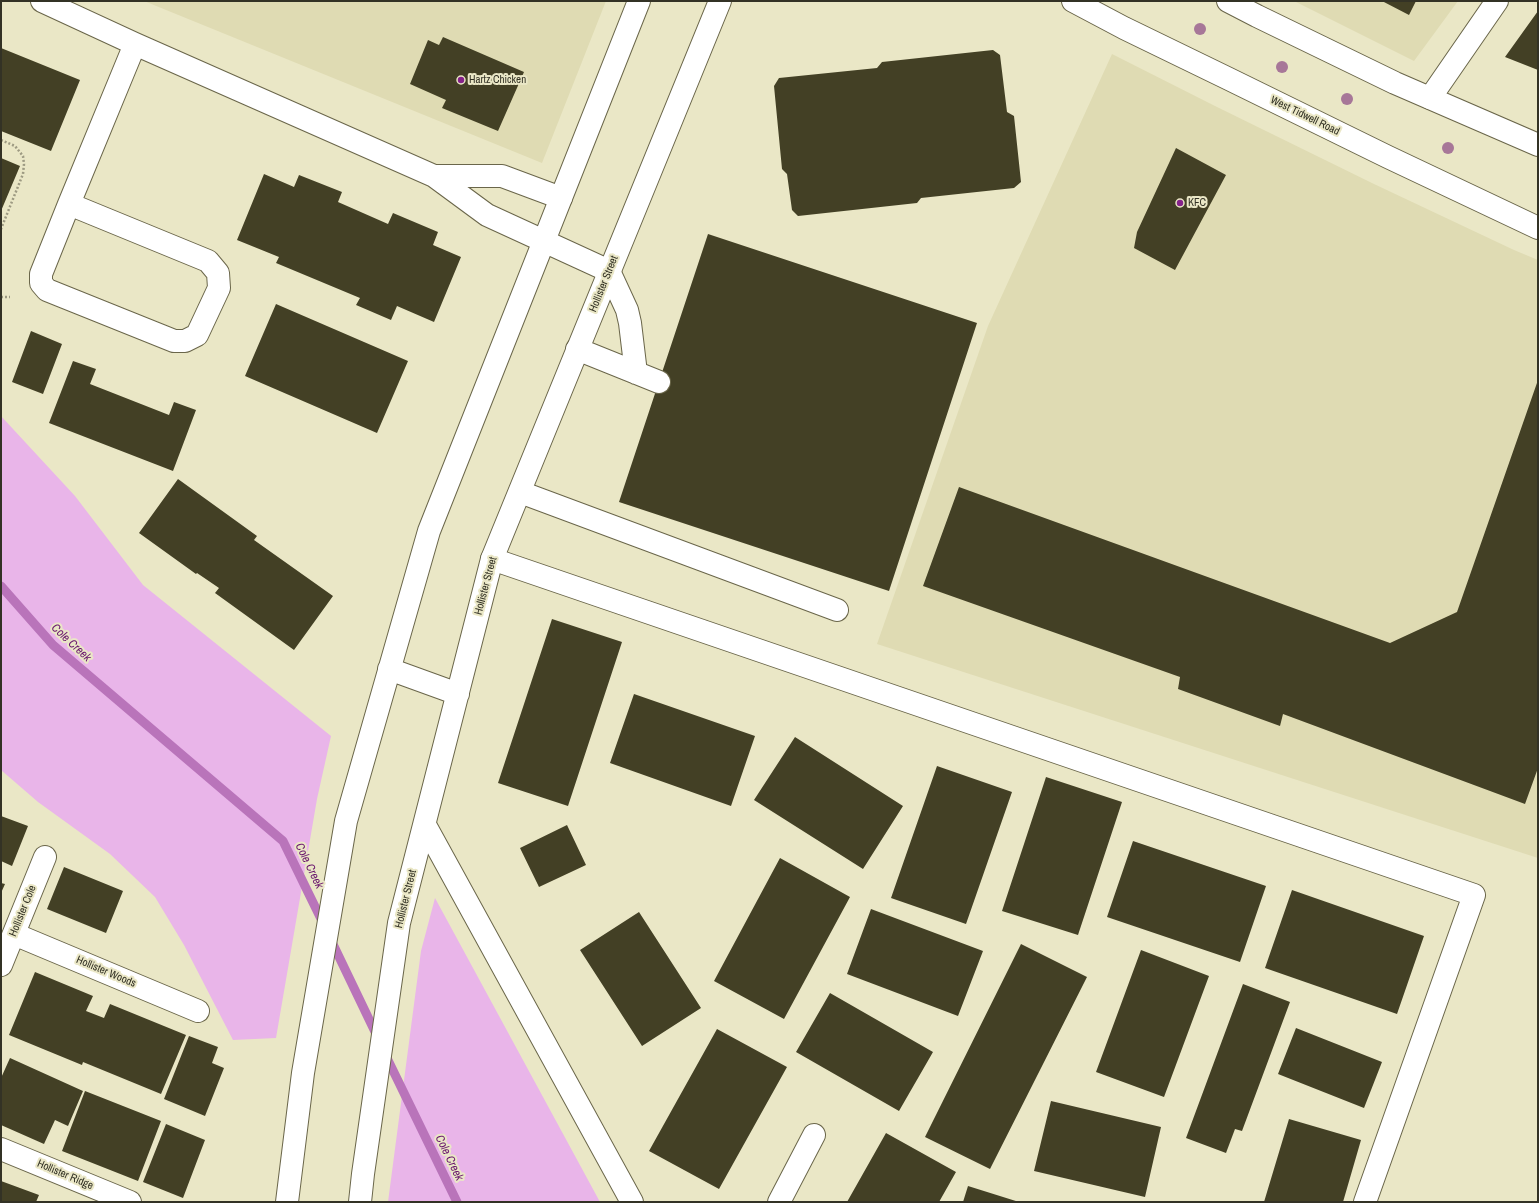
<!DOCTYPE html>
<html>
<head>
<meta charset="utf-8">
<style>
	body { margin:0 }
	#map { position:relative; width:1539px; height:1203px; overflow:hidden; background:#eae7c6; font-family:"Archivo Narrow",sans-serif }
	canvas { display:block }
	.frame { position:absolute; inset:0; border:2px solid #333225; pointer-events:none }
</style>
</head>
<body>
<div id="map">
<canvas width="1539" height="1203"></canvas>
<div class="frame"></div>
</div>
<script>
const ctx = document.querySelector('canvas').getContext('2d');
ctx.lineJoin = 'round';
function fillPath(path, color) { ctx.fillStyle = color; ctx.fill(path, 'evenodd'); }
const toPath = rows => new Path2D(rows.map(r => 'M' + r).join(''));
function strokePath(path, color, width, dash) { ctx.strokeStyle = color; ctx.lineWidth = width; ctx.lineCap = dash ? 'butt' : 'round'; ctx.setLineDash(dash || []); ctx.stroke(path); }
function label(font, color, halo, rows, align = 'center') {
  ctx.font = font + ' "Archivo Narrow",sans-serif'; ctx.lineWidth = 4; ctx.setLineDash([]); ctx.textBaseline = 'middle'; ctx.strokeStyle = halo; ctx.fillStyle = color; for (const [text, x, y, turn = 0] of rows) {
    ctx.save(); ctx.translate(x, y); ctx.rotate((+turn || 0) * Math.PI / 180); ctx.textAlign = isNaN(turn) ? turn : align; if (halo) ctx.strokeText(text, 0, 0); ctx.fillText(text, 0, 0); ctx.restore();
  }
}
fillPath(toPath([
	[144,1,606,1,542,163],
	[1294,1,1458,1,1414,61],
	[1112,54,1215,106,1374,184,1514,250,1538,260,1538,858,877,644,988,326]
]), '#dfdbb3');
fillPath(toPath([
	[1,416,75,496,143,585,331,736,317,799,276,1038,233,1040,184,945,155,897,110,854,38,802,1,770],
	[435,898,600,1202,388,1202,421,951]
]), '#e9b5e9');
strokePath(toPath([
	[1,586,53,645,283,841,324,925],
	[330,938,378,1038],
	[385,1054,457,1202]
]), '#b974ba', 9);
fillPath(toPath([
	[1382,1,1416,1,1409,15],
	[1538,11,1538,70,1505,57],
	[443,37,524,72,498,131,442,108,446,100,410,84,428,40,439,45],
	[1,48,80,80,51,151,1,131],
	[993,50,1000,55,1007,112,1014,116,1021,182,1014,188,921,198,917,203,798,216,792,210,787,174,782,169,774,86,779,78,877,68,882,62],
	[1176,148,1226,175,1175,270,1134,248,1137,232],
	[1,158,20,166,1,211],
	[264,174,294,187,299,175,342,192,338,202,388,224,393,213,438,232,433,245,461,257,434,322,397,306,391,320,356,305,360,298,276,263,279,257,237,240],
	[708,234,977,323,889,591,619,502],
	[276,304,408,361,377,433,245,376],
	[31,331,62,344,43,394,12,382],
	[73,361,96,369,90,384,169,415,174,402,196,410,173,471,49,423],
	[1538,380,1538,768,1525,804,1283,714,1280,726,1178,689,1180,677,923,586,959,487,1390,643,1457,612],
	[178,479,257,536,254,540,333,596,294,650,215,593,219,588,197,573,196,574,139,533],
	[552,619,622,642,568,806,498,783],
	[634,694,755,736,731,806,610,763],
	[795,737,903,806,863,869,754,800],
	[937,766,1012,792,966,924,891,898],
	[1046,777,1122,802,1078,935,1002,911],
	[1,816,28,826,12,866,1,861],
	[567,825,586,865,539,887,520,848],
	[1133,841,1266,886,1240,962,1107,917],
	[780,858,850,897,784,1019,714,981],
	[64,867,123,891,106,933,47,909],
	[1,883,5,884,1,893],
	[1292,890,1424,936,1397,1014,1265,968],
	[871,909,983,951,958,1016,847,974],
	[639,912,701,1008,642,1046,580,950],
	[1021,944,1087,977,990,1169,925,1137],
	[1141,950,1209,976,1164,1097,1096,1072],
	[35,972,93,996,86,1011,104,1018,110,1004,186,1035,161,1094,83,1062,82,1065,9,1035],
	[1243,984,1290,1002,1242,1131,1235,1129,1226,1153,1186,1138],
	[830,993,933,1052,899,1111,796,1052],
	[1296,1028,1382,1062,1364,1108,1278,1074],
	[717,1029,787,1067,719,1189,649,1151],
	[189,1036,218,1047,212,1063,224,1068,205,1116,164,1099],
	[10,1058,83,1091,68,1126,55,1120,44,1144,1,1125,1,1078],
	[85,1091,161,1121,138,1181,62,1151],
	[1051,1101,1161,1127,1145,1197,1034,1171],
	[1289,1119,1361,1140,1343,1202,1264,1202],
	[166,1124,205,1140,183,1198,143,1182],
	[886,1133,956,1172,939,1202,847,1202],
	[1,1181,39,1195,36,1202,1,1202],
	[968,1186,1019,1202,963,1202]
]), '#434025');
const minor = toPath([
	[42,1,135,44,434,176,487,215,609,271,627,310,630,323,636,373],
	[1430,98,1497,1],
	[434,176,502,176,561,198],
	[69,204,208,261,218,273,219,288,197,335,185,341,174,341,47,290,41,283,41,274,69,204,135,44],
	[577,349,659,382],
	[520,492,837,610],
	[492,559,1474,895,1365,1202],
	[425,825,632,1202],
	[14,934,198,1011],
	[1,965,45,857],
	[1,1149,130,1202],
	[779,1202,814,1135]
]);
const major = toPath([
	[1073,1,1124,28,1229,79,1388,157,1538,228],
	[1228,1,1257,16,1395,83,1538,145],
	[389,669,458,694],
	[287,1202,303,1073,346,821,429,531,639,1],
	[360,1202,363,1174,399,923,492,559,720,1]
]);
strokePath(minor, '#6a664a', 24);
strokePath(major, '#6a664a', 24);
strokePath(toPath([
	[1,140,15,146,23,156,24,164,23,174,1,229],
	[1,297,10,297]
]), '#9d9a82', 2.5, [2, 2]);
strokePath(minor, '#fff', 22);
strokePath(major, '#fff', 22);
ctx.fillStyle = '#a77798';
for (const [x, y] of [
	[1200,29],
	[1282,67],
	[1347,99],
	[1448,148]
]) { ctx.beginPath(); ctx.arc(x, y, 6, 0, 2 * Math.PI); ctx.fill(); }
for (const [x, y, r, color] of [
	[461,80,4,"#85218a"],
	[1180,203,4,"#85218a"]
]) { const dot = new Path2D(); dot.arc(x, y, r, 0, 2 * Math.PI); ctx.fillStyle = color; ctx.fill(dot); strokePath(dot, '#eae7c6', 1.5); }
label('11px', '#333225', '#eae7c6', [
	["Hartz Chicken",469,80],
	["KFC",1188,203]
], 'left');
label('11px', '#333225', '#eae7c6', [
	["West Tidwell Road",1305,116,26],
	["Hollister Street",604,284,-68],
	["Hollister Street",486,586,-75],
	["Hollister Street",406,899,-76],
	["Hollister Cole",23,911,-68],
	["Hollister Woods",106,972,23],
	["Hollister Ridge",65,1175,23]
]);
label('italic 12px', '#69156d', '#eae7c6', [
	["Cole Creek",71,643,43],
	["Cole Creek",309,866,64],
	["Cole Creek",449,1158,64]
]);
</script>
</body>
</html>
